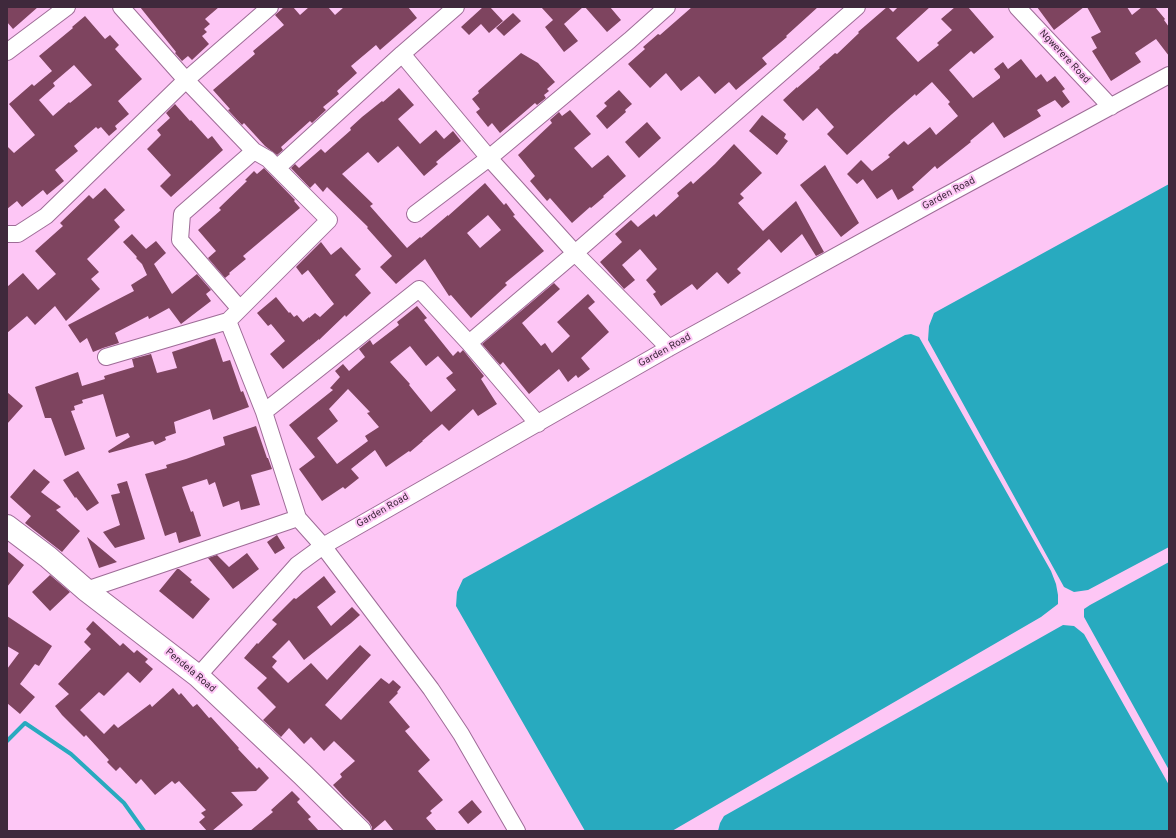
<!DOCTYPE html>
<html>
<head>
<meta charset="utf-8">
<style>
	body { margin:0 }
	#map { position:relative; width:1176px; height:838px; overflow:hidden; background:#fdc6f5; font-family:Overpass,sans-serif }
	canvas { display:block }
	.frame { position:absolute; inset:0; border:8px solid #3f293c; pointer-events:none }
</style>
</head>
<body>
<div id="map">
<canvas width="1176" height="838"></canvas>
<div class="frame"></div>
</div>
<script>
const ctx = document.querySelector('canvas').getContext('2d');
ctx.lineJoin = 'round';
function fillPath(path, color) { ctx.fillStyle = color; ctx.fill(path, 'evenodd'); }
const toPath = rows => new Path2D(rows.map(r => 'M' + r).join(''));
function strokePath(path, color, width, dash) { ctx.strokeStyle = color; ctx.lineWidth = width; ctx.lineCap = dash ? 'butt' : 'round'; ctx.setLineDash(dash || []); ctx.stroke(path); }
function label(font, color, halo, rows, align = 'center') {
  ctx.font = font + ' Overpass,sans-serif'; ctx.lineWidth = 4; ctx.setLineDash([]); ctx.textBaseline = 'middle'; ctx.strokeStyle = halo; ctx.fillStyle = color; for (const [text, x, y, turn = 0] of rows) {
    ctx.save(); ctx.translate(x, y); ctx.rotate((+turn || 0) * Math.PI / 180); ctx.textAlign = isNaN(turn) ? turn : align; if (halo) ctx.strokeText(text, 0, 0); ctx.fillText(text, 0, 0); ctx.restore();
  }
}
fillPath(toPath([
	[1169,184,1169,547,1088,590,1074,592,1064,587,928,340,929,326,934,313],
	[911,334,919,337,1051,571,1056,584,1058,595,1058,604,1041,617,672,831,585,831,456,606,457,592,463,579,905,335],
	[1169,562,1169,770,1084,617,1084,609,1090,605],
	[1063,625,1074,626,1084,634,1169,785,1169,831,718,831,720,823,724,816]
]), '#28aabf');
strokePath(toPath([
	[7,741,25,723,71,754,124,803,144,831]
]), '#28aabf', 4);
fillPath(toPath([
	[7,7,38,7,13,29,7,22],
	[140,7,219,7,205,19,210,24,204,29,207,32,202,36,209,44,192,60,188,56,182,61,175,53,176,52],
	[284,7,293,7,300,15,309,7,328,7,335,15,344,7,408,7,417,18,380,50,376,45,351,66,357,73,337,91,339,94,323,107,326,110,312,123,310,121,281,147,283,150,277,155,265,146,244,123,242,125,228,110,230,109,213,90,255,54,253,51,284,25,275,15],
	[483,7,490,7,503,21,489,33,481,24,469,35,461,27],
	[541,7,583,7,564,24,578,41,564,52,545,27,553,20],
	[585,7,610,7,621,20,607,32],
	[692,7,818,7,786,36,787,37,762,58,767,64,736,90,729,82,715,94,699,76,681,91,666,73,650,88,628,64,645,49,643,47,658,34,660,35],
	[887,7,888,7,893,12,898,7,930,7,896,38,918,62,939,45,937,43,952,30,941,19,955,7,968,7,994,37,974,54,971,51,949,70,973,98,1000,78,1000,76,994,69,1003,62,1008,69,1021,59,1036,78,1041,74,1047,82,1055,76,1065,89,1062,91,1070,102,1062,108,1055,100,1037,110,1041,116,1004,138,993,122,970,141,971,142,937,169,935,166,912,187,914,190,898,200,892,189,877,199,863,179,857,184,847,174,861,160,872,171,890,157,888,155,904,141,908,145,930,127,936,135,958,116,948,104,950,102,932,82,916,96,915,94,892,114,847,155,827,134,834,127,817,108,803,121,783,100,797,87,797,88,820,68,819,67,835,53,837,54,859,33,858,32],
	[1037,7,1084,7,1054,30],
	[1087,7,1127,7,1132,15,1142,7,1155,7,1165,19,1164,20,1169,27,1169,56,1156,39,1135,53,1141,62,1111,81,1092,51,1097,48,1091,37,1101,32],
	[513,13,521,21,504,36,496,28],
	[85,16,105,39,110,35,119,45,115,49,142,79,118,101,129,114,115,126,117,129,109,136,101,127,98,129,96,127,74,146,78,151,55,170,64,181,47,195,43,190,22,207,17,201,7,209,7,146,14,153,35,135,9,104,32,84,34,86,52,71,39,56,73,28,72,27],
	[74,65,92,85,70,103,69,102,53,116,39,100,55,86,53,83],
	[521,53,538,63,555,82,547,89,549,91,544,95,546,98,537,105,535,103,500,133,492,123,488,127,476,112,480,109,472,99,479,93,478,91],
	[399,88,414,105,398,119,420,144,436,130,444,139,453,131,461,141,436,162,438,164,424,176,398,146,378,163,368,152,342,174,373,204,370,206,407,248,420,237,421,238,448,215,448,216,485,183,504,205,506,203,515,215,513,216,544,251,505,283,507,285,471,318,451,295,449,296,425,259,396,284,380,267,392,256,367,228,368,227,327,187,323,192,315,183,310,188,291,168,295,164,299,168,321,149,325,153,351,130,350,128,362,117,382,101,383,102],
	[488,215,501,230,480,248,467,233],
	[619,90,632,104,625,110,626,112,607,129,596,116,607,106,604,103],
	[175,104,190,121,191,120,208,139,212,136,223,150,171,197,160,186,171,175,147,149,161,135,157,130,170,118,166,113],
	[570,110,591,134,574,148,592,168,608,155,626,176,603,196,604,197,591,208,590,207,572,223,550,198,547,201,530,181,535,176,518,155,552,123,550,120,559,112,562,116],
	[762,115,786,134,784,138,788,141,777,155,749,131],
	[647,122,661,138,639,158,625,142],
	[734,144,762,173,740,194,744,198,738,203,763,231,796,201,824,252,816,256,802,234,781,253,769,239,737,269,741,273,728,284,717,272,697,290,692,284,661,306,653,294,656,292,646,280,657,269,640,249,622,265,635,280,624,289,600,262,622,242,615,234,631,220,638,227,654,214,656,217,679,196,677,193,691,181,693,184,715,164],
	[825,165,859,223,841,237,800,185],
	[264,168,295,200,294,201,300,208,243,256,246,259,229,273,230,274,225,278,208,258,216,251,198,230,221,210,219,208,247,181,245,180,254,171,257,174],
	[105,188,125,210,114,220,120,227,87,259,99,272,91,279,100,289,66,321,55,306,35,325,27,316,7,333,7,287,23,273,38,290,56,274,35,251,63,226,60,223,89,195,93,199],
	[132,234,146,249,156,241,166,253,154,264,172,294,197,274,211,290,206,294,211,301,181,324,169,308,149,319,148,316,115,333,119,343,103,348,93,352,87,338,80,343,68,325,134,291,131,285,147,275,142,264,136,258,137,257,123,242],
	[321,242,331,255,341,247,361,269,355,275,371,293,346,317,345,315,319,340,319,339,283,369,270,354,285,341,271,324,268,326,257,313,276,297,289,313,290,312,294,317,297,315,303,322,309,317,309,318,315,313,320,317,334,304,308,270,302,275,296,267],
	[554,283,560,289,522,323,541,346,545,343,552,353,570,336,557,322,588,294,595,302,588,308,609,332,581,358,590,369,578,378,576,375,568,382,559,369,529,394,503,362,500,365,482,344],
	[417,306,427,318,424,320,453,356,458,351,460,353,463,350,484,376,481,379,497,404,478,416,473,409,449,431,442,424,422,441,423,441,410,452,409,451,386,467,375,450,351,469,359,478,345,489,343,487,322,501,299,469,315,457,289,425,333,390,330,388,340,377,335,371,343,364,349,371,365,357,359,349,370,340,373,345,399,325,397,322],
	[410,346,426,366,438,356,453,373,446,378,456,390,431,412,409,385,410,384,390,362],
	[348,389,370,412,367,413,379,427,365,436,368,441,337,464,317,438,338,421,329,409],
	[215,338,223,362,230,360,241,392,243,391,249,407,213,420,210,409,174,422,176,433,165,437,166,440,155,445,153,441,109,453,108,451,130,437,128,433,116,437,103,394,82,400,83,403,74,406,75,410,71,411,85,449,65,456,51,418,45,418,35,387,78,372,82,386,105,379,104,376,134,367,132,359,151,354,157,373,177,368,172,352],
	[7,392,23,406,7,424],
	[256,426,267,458,268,458,272,469,251,475,260,505,241,510,239,501,223,507,215,482,209,485,207,479,182,487,191,512,193,511,201,536,179,543,176,532,165,536,145,474,167,468,166,465,186,459,225,445,223,437],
	[34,469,50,482,41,492,61,507,56,510,80,531,62,552,25,523,31,516,10,497],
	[78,471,99,503,87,511,76,497,75,498,63,480],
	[127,481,145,539,115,548,103,532,120,525,111,495,120,493,117,484],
	[277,535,285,548,275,554,267,542],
	[87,537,117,562,99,568],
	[7,551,24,565,7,587],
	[247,553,259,569,233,589,208,558,217,555,229,567],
	[177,569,179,569,192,580,190,582,210,599,193,619,159,591],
	[50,575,70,592,50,611,32,592],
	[324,576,336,592,317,607,331,626,352,607,360,615,351,623,304,660,289,640,272,657,277,661,272,667,288,683,311,663,327,680,360,645,371,655,325,705,341,720,381,678,389,684,393,680,401,687,397,692,398,693,389,702,410,727,405,731,430,760,418,771,443,800,430,811,432,813,426,818,437,831,394,831,385,820,372,831,372,827,369,822,343,796,333,785,342,777,340,774,355,761,334,741,324,751,311,737,304,744,289,728,281,737,263,720,276,707,257,688,267,678,244,658,257,643,258,644,277,624,272,620,294,598,296,599],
	[7,616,52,646,39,666,35,664,20,684,35,697,20,714,7,703,7,669,19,653,7,646],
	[93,621,120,646,123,643,134,653,137,650,148,659,145,662,153,669,140,683,128,672,104,696,99,692,80,710,104,734,114,724,118,728,150,704,152,707,173,688,179,695,181,693,193,707,197,704,209,718,211,717,239,748,238,749,257,769,259,767,269,778,256,791,231,792,243,805,212,831,207,831,199,822,205,817,201,813,206,810,179,781,175,784,172,781,155,795,141,779,136,784,120,767,116,771,107,762,109,760,86,735,84,737,62,715,55,706,69,694,58,684,91,649,84,642,91,634,86,629],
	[292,791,300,799,297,802,311,817,308,819,319,831,250,831,273,812,271,810],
	[472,800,482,812,468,824,458,812]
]), '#7e445f');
const street = toPath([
	[121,7,186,80,254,151,182,214,180,240,240,309],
	[1017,7,1111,107],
	[7,52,67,7],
	[402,54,489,158,575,253,669,348],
	[254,151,268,159,277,168,402,54,456,7],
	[277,168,329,220,228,321,264,412,298,518,323,546,431,689,461,734,517,831],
	[415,214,489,158,630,40,667,7],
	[7,234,18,234,46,216,186,80,270,7],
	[469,343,575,253,857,7],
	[106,357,228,321],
	[264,412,419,289,469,343,538,424],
	[86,590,298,518],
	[198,676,297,565,323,546,669,348,945,196,1169,75]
]);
const secondary = toPath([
	[7,526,48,557,86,590,198,676,302,774,360,831]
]);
strokePath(street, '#9e6c97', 18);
strokePath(secondary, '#9e6c97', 24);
strokePath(street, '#fff', 16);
strokePath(secondary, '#fff', 22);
label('10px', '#3f293c', '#fdc6f5', [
	["Ngwerere Road",1064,57,47],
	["Garden Road",949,194,-28],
	["Garden Road",665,351,-29],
	["Garden Road",383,511,-30],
	["Pendela Road",190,671,40]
]);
</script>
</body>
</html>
